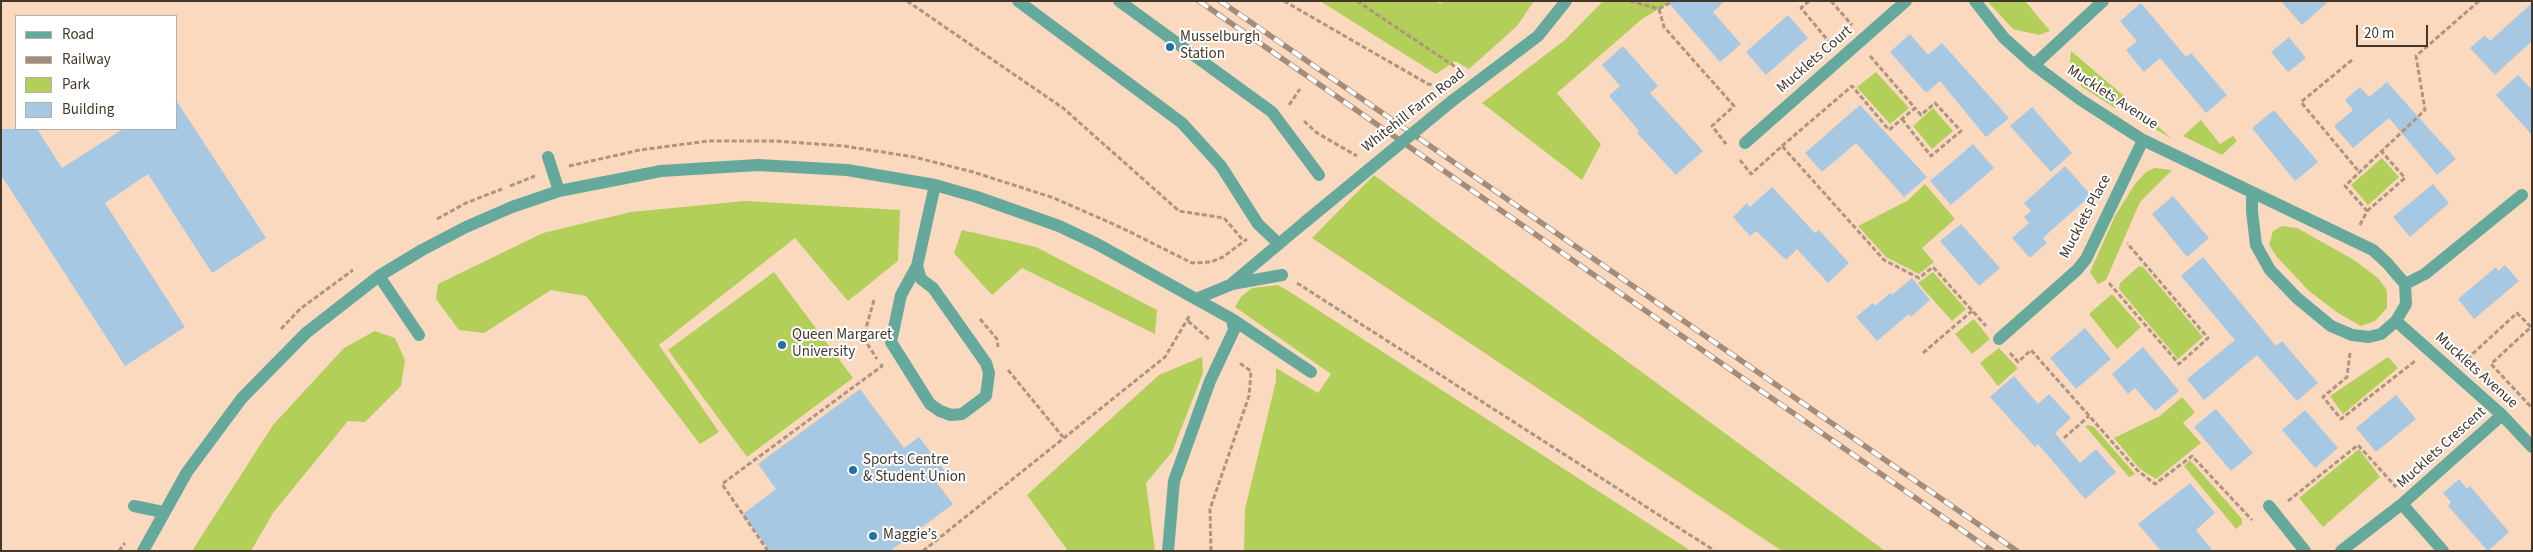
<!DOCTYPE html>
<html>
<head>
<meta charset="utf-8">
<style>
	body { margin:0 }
	#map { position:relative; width:2533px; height:552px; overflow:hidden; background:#fbd9be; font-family:"Source Sans 3",sans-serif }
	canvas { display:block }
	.frame { position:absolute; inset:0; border:2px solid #43362b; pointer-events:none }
	.legend { position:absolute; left:15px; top:15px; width:162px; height:115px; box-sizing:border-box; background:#fff; border:1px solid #b4afaa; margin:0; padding:6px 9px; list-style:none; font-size:15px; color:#43362b }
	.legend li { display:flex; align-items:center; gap:10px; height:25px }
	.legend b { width:25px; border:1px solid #b4afaa }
	.scale { position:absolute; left:2356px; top:25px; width:72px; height:22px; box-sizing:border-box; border:2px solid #43362b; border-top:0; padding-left:6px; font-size:15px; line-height:18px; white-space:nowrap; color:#43362b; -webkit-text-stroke:4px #fff; paint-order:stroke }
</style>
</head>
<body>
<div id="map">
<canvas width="2533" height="552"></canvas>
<div class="frame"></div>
<ul class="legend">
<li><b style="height:6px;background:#65a99d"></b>Road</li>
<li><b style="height:6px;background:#a48c79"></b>Railway</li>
<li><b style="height:14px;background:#b1cf59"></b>Park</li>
<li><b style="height:14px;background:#a6c8e2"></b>Building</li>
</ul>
<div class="scale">20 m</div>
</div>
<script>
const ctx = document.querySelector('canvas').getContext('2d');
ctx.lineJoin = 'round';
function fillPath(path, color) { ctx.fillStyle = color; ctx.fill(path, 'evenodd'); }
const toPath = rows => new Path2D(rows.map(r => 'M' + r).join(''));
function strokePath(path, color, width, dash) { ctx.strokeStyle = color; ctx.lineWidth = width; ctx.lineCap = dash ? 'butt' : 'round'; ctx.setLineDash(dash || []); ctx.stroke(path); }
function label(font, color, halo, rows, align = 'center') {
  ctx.font = font + ' "Source Sans 3",sans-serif'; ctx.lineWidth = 4; ctx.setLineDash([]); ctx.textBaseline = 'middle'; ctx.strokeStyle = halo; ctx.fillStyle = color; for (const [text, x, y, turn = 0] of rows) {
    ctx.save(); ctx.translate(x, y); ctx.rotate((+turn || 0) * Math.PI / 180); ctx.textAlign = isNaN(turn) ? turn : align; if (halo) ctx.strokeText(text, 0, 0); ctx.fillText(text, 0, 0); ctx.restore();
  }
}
fillPath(toPath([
	[1320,1,1436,1,1441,4,1441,1,1534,1,1517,26,1469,69,1455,61,1436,74],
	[1603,1,1672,1,1642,19,1557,93,1601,144,1582,180,1482,103,1565,40],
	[1987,1,2025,1,2050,31,2039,35,2013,29],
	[2071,51,2124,96,2115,108,2082,87,2074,76,2070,62],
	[1876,72,1909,108,1890,124,1857,87],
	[2135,106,2171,138,2128,114],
	[1933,108,1953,131,1932,149,1913,126],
	[2201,120,2220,144,2233,136,2237,141,2222,155,2183,136],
	[2382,158,2399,177,2368,205,2351,185],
	[2155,168,2172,170,2140,202,2106,280,2098,284,2090,272,2115,216,2135,184,2146,172],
	[1374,175,1885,551,1782,551,1312,238],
	[1925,184,1955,219,1922,248,1934,262,1919,274,1886,257,1858,226,1907,201],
	[745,201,900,210,898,261,848,301,795,238,659,345,719,432,700,444,586,296,551,290,484,333,459,330,436,299,438,284,543,233,631,212],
	[2282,226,2297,228,2354,260,2378,278,2387,290,2387,308,2375,321,2361,326,2338,313,2309,291,2277,257,2269,245,2273,231],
	[962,230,1036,247,1157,310,1155,334,1022,268,992,295,954,253],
	[2139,266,2143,267,2203,337,2178,359,2119,289,2120,283],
	[774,272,853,378,747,457,668,350],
	[1933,272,1966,309,1952,321,1918,283],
	[1278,285,1290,292,1691,551,1244,551,1245,509,1276,381,1276,368,1318,393,1331,374,1235,307,1241,297,1252,288],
	[2112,294,2141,327,2117,349,2089,314],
	[1974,319,1990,339,1972,354,1955,334],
	[375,331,395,338,405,360,401,386,365,422,348,421,273,513,251,551,192,551,273,425,344,348],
	[1999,348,2018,368,1998,386,1980,363],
	[1202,357,1203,373,1172,452,1146,483,1155,551,1068,551,1027,495,1159,375],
	[2388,357,2398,368,2343,414,2330,396],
	[2182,397,2195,412,2183,423,2201,443,2156,479,2140,469,2114,438,2160,416],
	[2088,425,2094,427,2135,474,2129,477,2085,426],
	[2359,449,2380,477,2323,527,2299,498],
	[2190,460,2242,519,2242,524,2236,529,2184,466]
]), '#b1cf59');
fillPath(toPath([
	[1667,1,1725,1,1713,12,1741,44,1720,62],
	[2281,1,2329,1,2302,25],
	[2141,3,2186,57,2191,53,2227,95,2206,113,2160,58,2144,72,2126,50,2137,41,2120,21],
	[2532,3,2532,41,2495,75,2470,48,2485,35,2490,41],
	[1788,15,1808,38,1766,75,1746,52],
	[1910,34,1928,55,1942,43,2009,118,1986,137,1940,81,1926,93,1890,52],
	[2289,37,2306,58,2288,72,2271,52],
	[1623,46,1658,86,1650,93,1703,151,1676,175,1637,133,1639,131,1609,96,1620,86,1602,65],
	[2518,75,2532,90,2532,135,2496,95],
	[2387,82,2456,159,2437,175,2389,118,2353,148,2334,126,2353,110,2345,100,2360,87,2369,97],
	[176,100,266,238,212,273,148,174,105,203,185,327,125,366,1,175,1,129,37,129,62,168,123,129,176,129],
	[1860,105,1927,177,1904,197,1856,143,1822,172,1805,153],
	[2032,107,2072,153,2051,172,2010,126],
	[2274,110,2318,162,2295,181,2252,128],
	[1973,144,1994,168,1951,205,1930,181],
	[2065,166,2091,195,2043,238,2047,243,2030,258,2012,238,2029,223,2024,217,2031,211,2024,203],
	[2433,184,2449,203,2410,237,2393,217],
	[1772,187,1815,233,1819,230,1849,263,1828,283,1797,249,1786,260,1756,231,1750,236,1733,217,1747,203,1750,207],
	[2173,196,2209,238,2187,257,2152,214],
	[1961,224,2000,268,1979,286,1940,241],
	[2203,257,2276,346,2282,341,2318,383,2297,401,2257,355,2204,400,2187,379,2235,340,2181,276],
	[2505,265,2519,281,2474,319,2458,299,2496,267,2498,271],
	[1912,278,1930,300,1911,317,1909,314,1877,341,1856,317,1873,303,1875,306,1890,293,1892,295],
	[2085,328,2111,359,2076,389,2050,358],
	[2143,347,2179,391,2155,411,2135,388,2128,394,2112,374],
	[2014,376,2038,404,2049,394,2071,418,2055,433,2080,463,2096,449,2116,472,2085,499,2038,444,2035,447,1990,397],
	[860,389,904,448,919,437,948,475,937,483,953,504,890,551,770,551,743,514,776,489,758,464],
	[2396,395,2416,419,2376,452,2356,428],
	[2216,409,2253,453,2231,471,2194,427],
	[2305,410,2338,448,2315,468,2282,430],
	[2459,479,2467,489,2470,486,2509,532,2488,551,2448,506,2451,502,2443,493],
	[2190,483,2215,513,2196,530,2213,551,2161,551,2138,524]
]), '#a6c8e2');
strokePath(toPath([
	[907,1,1063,108,1179,211,1224,218,1243,240],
	[1284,1,1428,84,1440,87],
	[1357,1,1463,72],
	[1630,1,1659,9,1673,1],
	[1809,1,1801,8,1830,43],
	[1831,1,1852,25],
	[1659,9,1664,27,1734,106,1712,126,1726,144],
	[2352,60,2301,102,2360,173],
	[1289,105,1300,89],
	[1902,119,1931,156,1961,131,1935,103,1921,115,1915,108],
	[1304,121,1317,133,1357,156],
	[1782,146,1852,86,1889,130,1915,108,1870,56],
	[1740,160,1751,174,1782,146,1884,260,1919,278,1933,267,1986,326],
	[569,166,640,150,708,141,775,141,844,146,914,157,973,172,1054,198,1122,228,1192,263,1211,262,1223,257,1247,239],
	[510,186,535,176],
	[2367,211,2405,178,2382,152],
	[437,219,466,203,502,189],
	[2360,225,2367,211,2345,186,2425,110,2416,56,2479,1],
	[1297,283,1715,551],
	[2109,283,2179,364,2208,338,2127,243],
	[874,300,866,328,868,345,877,359],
	[980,319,997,339,998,347],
	[1188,321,1210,340],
	[281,329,300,309,353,270],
	[1923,353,1972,311],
	[2010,353,2018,362,2031,350,2137,470,2155,484,2192,456,2252,520],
	[2350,353,2347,377,2323,397,2341,419,2415,361],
	[2467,359,2517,313,2531,327,2491,364,2532,408],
	[1008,370,1063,437],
	[2064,438,2089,416],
	[2288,501,2358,445,2396,487],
	[119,551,125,543],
	[768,551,722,484,882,366,881,364],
	[923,551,1165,357,1190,315],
	[1211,551,1210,509,1249,396,1251,371,1238,362]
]), '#ae9580', 3, [5, 2.5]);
strokePath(toPath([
	[1018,1,1182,123,1221,166,1258,224,1279,244],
	[1119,1,1272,112,1319,175],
	[1975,1,2004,38,2034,65,2081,100,2143,140,2373,250,2387,263,2405,284,2406,304,2396,321,2381,334,2369,337,2352,335,2331,326,2297,298,2270,270,2256,245,2252,211,2252,193],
	[2034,65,2103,1],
	[1452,101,1538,36,1566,1],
	[1745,143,1906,1],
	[548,157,559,191],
	[917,266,901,295,891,342,930,404,940,411,951,415,962,414,986,396,989,373,986,363,933,288,921,279,917,266,935,185],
	[379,276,419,335],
	[1232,284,1282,275],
	[2405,284,2425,274,2522,195],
	[1196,299,1230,285,1305,222],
	[1232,319,1311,372],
	[2396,321,2502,415,2532,447],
	[1999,339,2077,270,2086,259,2143,140],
	[2402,504,2443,551],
	[134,506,163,512],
	[2269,506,2305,551],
	[143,551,187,472,242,398,306,333,379,276,422,250,466,227,512,207,559,191,661,171,758,165,847,170,935,185,977,197,1059,226,1097,244,1232,319,1234,330,1210,381,1174,481,1168,551],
	[2341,551,2402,504,2502,415]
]), '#65a99d', 12);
const rail = toPath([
	[1199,1,1992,551],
	[1220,1,2017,551]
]);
strokePath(rail, '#a48c79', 5.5);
strokePath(rail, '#fff', 4, [11]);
strokePath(toPath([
	[1305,222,1452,101]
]), '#65a99d', 12);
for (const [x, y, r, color] of [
	[1170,47,5,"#2371a4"],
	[782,345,5,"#2371a4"],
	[853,470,5,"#2371a4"],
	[873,536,5,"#2371a4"]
]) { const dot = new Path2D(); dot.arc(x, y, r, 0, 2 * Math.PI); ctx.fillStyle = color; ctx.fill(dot); strokePath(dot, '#fff', 2); }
label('15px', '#43362b', '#fff', [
	["Musselburgh",1180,38],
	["Station",1180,55],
	["Queen Margaret",792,336],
	["University",792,353],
	["Sports Centre",863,461],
	["& Student Union",863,478],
	["Maggie’s",883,536]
], 'left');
label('15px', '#43362b', '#fff', [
	["Mucklets Court",1815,60,-41],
	["Mucklets Avenue",2112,98,33],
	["Whitehill Farm Road",1414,111,-38],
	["Mucklets Place",2086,217,-62],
	["Mucklets Avenue",2476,371,42],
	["Mucklets Crescent",2442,448,-42]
]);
</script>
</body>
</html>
